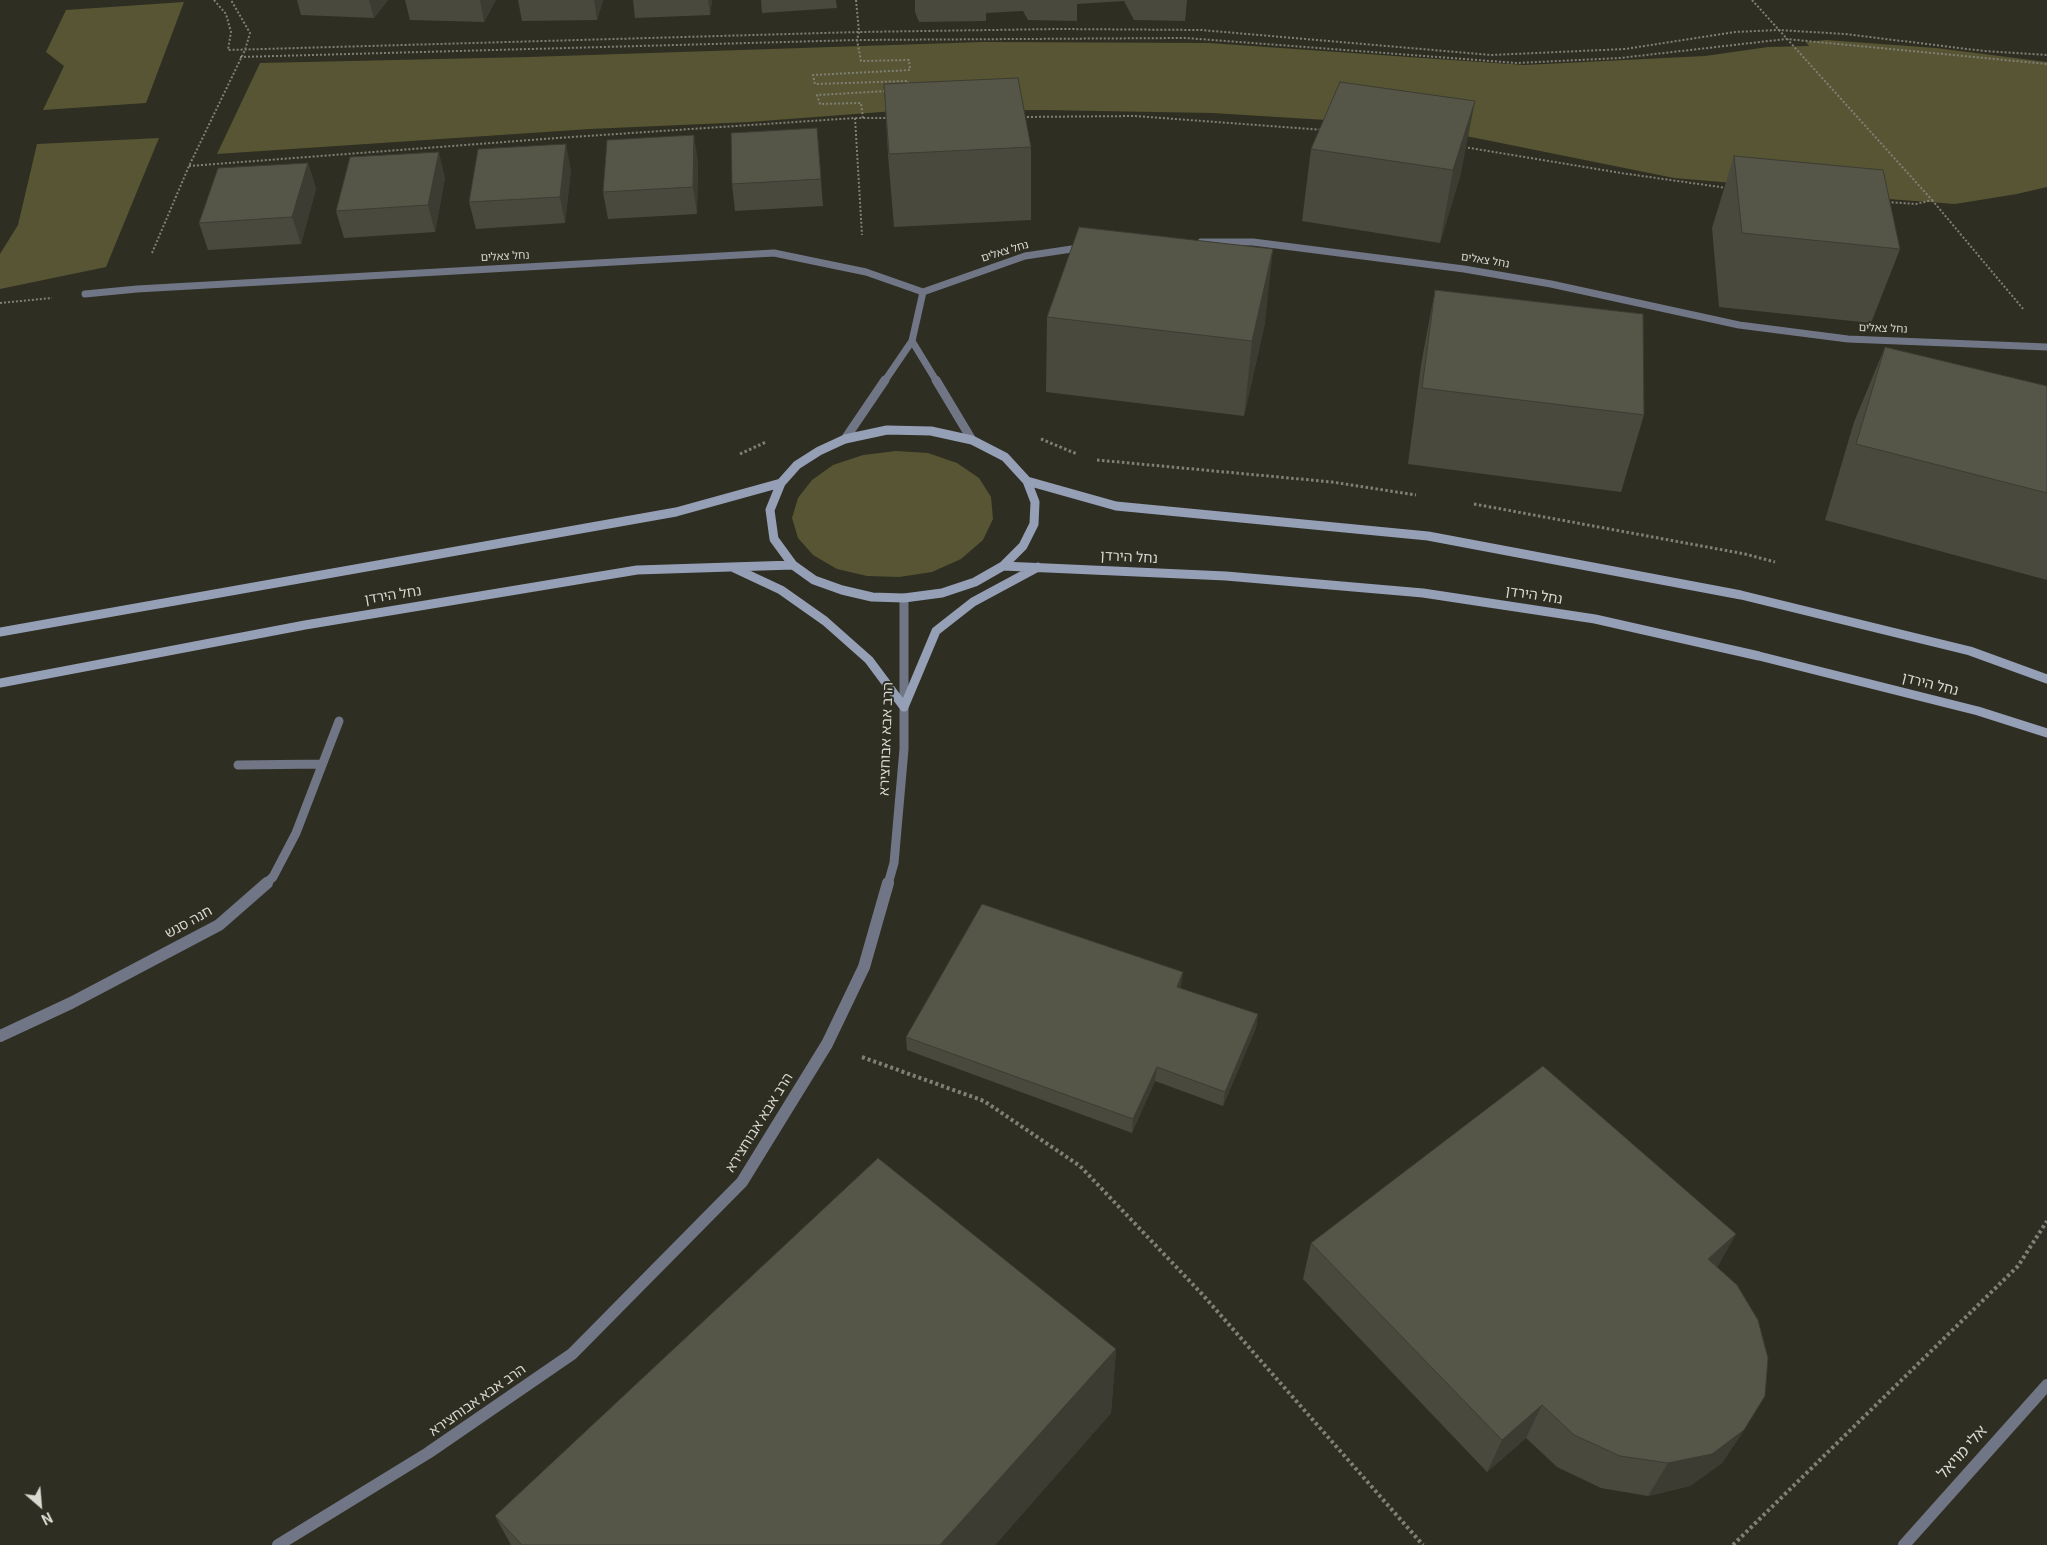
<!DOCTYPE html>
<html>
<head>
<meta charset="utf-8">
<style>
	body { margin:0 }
	#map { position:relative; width:2047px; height:1545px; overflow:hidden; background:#2f2e22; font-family:Roboto,sans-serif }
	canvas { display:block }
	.north { position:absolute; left:15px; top:1480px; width:50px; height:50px; -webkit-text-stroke:4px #2f2e22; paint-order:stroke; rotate:153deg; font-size:14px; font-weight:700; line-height:20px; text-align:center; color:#d9d9d1 }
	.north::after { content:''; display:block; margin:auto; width:18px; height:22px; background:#d9d9d1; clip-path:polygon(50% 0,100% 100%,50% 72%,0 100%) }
</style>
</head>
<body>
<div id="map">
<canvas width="2047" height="1545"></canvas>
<div class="north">N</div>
</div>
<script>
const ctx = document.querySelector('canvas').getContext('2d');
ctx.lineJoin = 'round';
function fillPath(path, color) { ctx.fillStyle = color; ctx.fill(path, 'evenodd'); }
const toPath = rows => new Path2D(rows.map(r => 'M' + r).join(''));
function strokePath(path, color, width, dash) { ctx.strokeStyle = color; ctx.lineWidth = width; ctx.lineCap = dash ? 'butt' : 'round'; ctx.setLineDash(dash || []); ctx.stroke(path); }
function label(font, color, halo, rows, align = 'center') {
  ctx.font = font + ' Roboto,"Noto Sans Hebrew",sans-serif'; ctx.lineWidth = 4; ctx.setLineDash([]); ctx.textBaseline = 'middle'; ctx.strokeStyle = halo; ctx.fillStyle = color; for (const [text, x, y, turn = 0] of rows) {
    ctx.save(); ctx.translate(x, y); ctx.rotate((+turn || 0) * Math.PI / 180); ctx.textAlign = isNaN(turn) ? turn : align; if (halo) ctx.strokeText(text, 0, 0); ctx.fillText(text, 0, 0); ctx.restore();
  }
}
fillPath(toPath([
	[184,2,146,103,43,110,64,66,46,52,66,10],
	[1826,40,1936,48,2047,62,2047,187,2017,194,1955,204,1821,194,1769,186,1674,178,1471,137,1359,122,1212,113,1044,110,895,111,749,122,590,129,217,154,260,63,529,57,983,42,1209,43,1524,65,1705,56,1768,47,1809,46,1806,42],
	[159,138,106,267,0,289,0,254,18,225,37,144],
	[896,451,928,453,957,463,979,478,991,497,993,519,983,540,961,559,932,572,899,577,867,576,837,569,813,555,798,538,792,518,798,498,812,480,833,465,863,455]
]), '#575533');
strokePath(toPath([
	[214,0,226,14,231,32,228,50,859,32,1057,29,1201,30,1491,55,1625,49,1735,32,1778,30,1845,34,1984,51,2047,55],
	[856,0,859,32,857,40,861,61,909,60,910,70,813,75,815,84,908,81,908,85],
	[1752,0,1932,200,1916,204,1887,202],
	[240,57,857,40,1186,38,1517,63,1620,58,1786,39,2047,64],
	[1023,117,1135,116,1324,130],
	[855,118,862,235],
	[863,118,861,103,820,104,817,95,888,91],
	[1464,147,1621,173,1727,188],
	[189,166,557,138,855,118,889,118],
	[1932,200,2024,310],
	[152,253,189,166,245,50,250,33,231,0],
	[0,303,52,298]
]), '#808076', 2, [2, 2]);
strokePath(toPath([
	[1041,439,1077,454],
	[740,454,766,442],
	[1097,460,1332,482,1416,495],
	[1474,504,1745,554,1775,562]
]), '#808076', 3, [2.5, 2.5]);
strokePath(toPath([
	[862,1057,984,1101,1080,1166,1202,1294,1423,1545],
	[1733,1545,2018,1266,2047,1221]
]), '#808076', 4, [3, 3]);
strokePath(toPath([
	[1201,242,1253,242,1464,269,1551,284,1739,325,1848,339,2047,347],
	[85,294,137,289,774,253,866,272,923,292],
	[912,341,937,382],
	[884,382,912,341,923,292,1025,256,1085,247]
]), '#707685', 7);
strokePath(toPath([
	[936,380,972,440],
	[845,439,885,380],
	[238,765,322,764],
	[265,884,273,877,296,833,339,721],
	[888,884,894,863,904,749,904,598]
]), '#707685', 9);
strokePath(toPath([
	[0,1036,71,1003,219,925,267,883],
	[278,1545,428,1453,572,1354,742,1182,827,1044,864,967,888,883]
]), '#707685', 12);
strokePath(toPath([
	[1904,1545,2047,1385]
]), '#707685', 12);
strokePath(toPath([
	[887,430,931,431,972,440,1005,457,1027,481,1035,502,1034,524,1023,546,1003,566,975,582,942,593,904,598,872,597,842,590,814,580,793,565,774,539,770,510,781,483,797,465,819,451,845,439,887,430],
	[1027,481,1116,506,1428,536,1741,595,1970,651,2047,679],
	[1003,566,1226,576,1423,593,1595,619,1759,656,1978,711,2047,733],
	[734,568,781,590,825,621,869,660,904,707],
	[0,632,676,512,781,483],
	[0,683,305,625,637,570,793,565],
	[904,707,936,631,973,602,1038,567]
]), '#959fb6', 9);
fillPath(toPath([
	[297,0,388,0,374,18,301,15],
	[405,0,496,0,484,22,410,20],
	[518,0,603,0,597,20,522,21],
	[633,0,712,0,710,15,635,18],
	[761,0,836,0,837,8,762,13],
	[915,0,1187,0,1185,21,1134,20,1124,1,1077,4,1077,21,1028,20,1023,11,986,13,986,21,919,22,915,12],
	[1340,82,1461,173,1440,243,1302,221,1311,149],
	[884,84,1031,147,1031,220,894,227,888,155],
	[817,128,823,206,735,211,732,184],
	[1734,156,1900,249,1871,323,1719,307,1712,228],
	[698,161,697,214,608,219,603,192],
	[308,163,316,189,301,244,208,250,199,223],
	[571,170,565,223,476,229,469,202],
	[445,178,435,232,344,238,336,211],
	[1435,290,1644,415,1621,492,1408,464,1421,365],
	[1047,317,1265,323,1244,416,1046,392],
	[1885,347,2047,386,2047,580,1825,520,1854,422],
	[1183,972,1180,988,1258,1014,1256,1028,1223,1106,1155,1081,1132,1133,907,1050,906,1037],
	[1736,1234,1717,1267,1744,1430,1722,1463,1690,1486,1648,1496,1601,1488,1557,1467,1526,1438,1487,1472,1303,1279,1311,1243],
	[1116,1349,1111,1413,995,1545,511,1545,495,1516]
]), '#49493e');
fillPath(toPath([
	[369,0,388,0,374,18],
	[480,0,496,0,484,22],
	[594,0,603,0,597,20],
	[708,0,712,0,710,15],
	[1475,101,1461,173,1440,243,1453,170],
	[694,135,698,161,697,214,693,187],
	[566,144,571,170,565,223,560,197],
	[439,152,445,178,435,232,428,205],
	[308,163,316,189,301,244,292,217],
	[1273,249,1265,323,1244,416,1252,341],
	[1183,972,1181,986,1175,1000,1177,987],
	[1258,1014,1256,1028,1223,1106,1225,1092],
	[1157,1067,1155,1081,1132,1133,1133,1119],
	[1736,1234,1716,1270,1708,1259],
	[1116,1349,1111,1413,995,1545,940,1545],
	[1542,1405,1526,1438,1487,1472,1502,1440],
	[1744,1430,1722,1463,1690,1486,1648,1496,1668,1463]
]), '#3c3c32');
const building = toPath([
	[1018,78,1031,147,889,154,884,84,1018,78],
	[1340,82,1475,101,1453,170,1311,149,1340,82],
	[817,128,821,179,732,184,731,133,817,128],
	[694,135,693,187,603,192,607,140,694,135],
	[566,144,560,197,469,202,478,149,566,144],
	[439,152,428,205,336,211,350,157,439,152],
	[1734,156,1883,170,1900,249,1742,233,1734,156],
	[308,163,292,217,199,223,218,168,308,163],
	[1079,227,1273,249,1252,341,1047,317,1079,227],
	[1435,290,1643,314,1644,415,1422,388,1435,290],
	[1885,347,2047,386,2047,493,1856,444,1885,347],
	[982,904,1183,972,1177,987,1258,1014,1225,1092,1157,1067,1133,1119,906,1037,982,904],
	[1543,1066,1736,1234,1708,1259,1737,1285,1758,1320,1768,1358,1765,1396,1744,1430,1712,1454,1668,1463,1620,1456,1574,1435,1542,1405,1502,1440,1311,1243,1543,1066],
	[878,1158,1116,1349,940,1545,522,1545,495,1516,878,1158]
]);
fillPath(building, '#555548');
strokePath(building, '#3c3c32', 1);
label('11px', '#d9d9d1', '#2f2e22', [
	["נחל צאלים",1005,252,-17],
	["נחל צאלים",505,257,-3],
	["נחל צאלים",1485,261,9],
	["נחל צאלים",1883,329,2]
]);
label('14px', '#d9d9d1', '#2f2e22', [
	["נחל הירדן",1129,558,3],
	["נחל הירדן",393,596,-9],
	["נחל הירדן",1534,596,9],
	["נחל הירדן",1930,685,14],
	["הרב אבא אבוחצירא",887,739,-88],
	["חנה סנש",189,923,-29],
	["הרב אבא אבוחצירא",760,1123,-58],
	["הרב אבא אבוחצירא",478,1401,-35]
]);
label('16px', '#d9d9d1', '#2f2e22', [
	["אלי מויאל",1963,1453,-48]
]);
</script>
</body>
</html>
